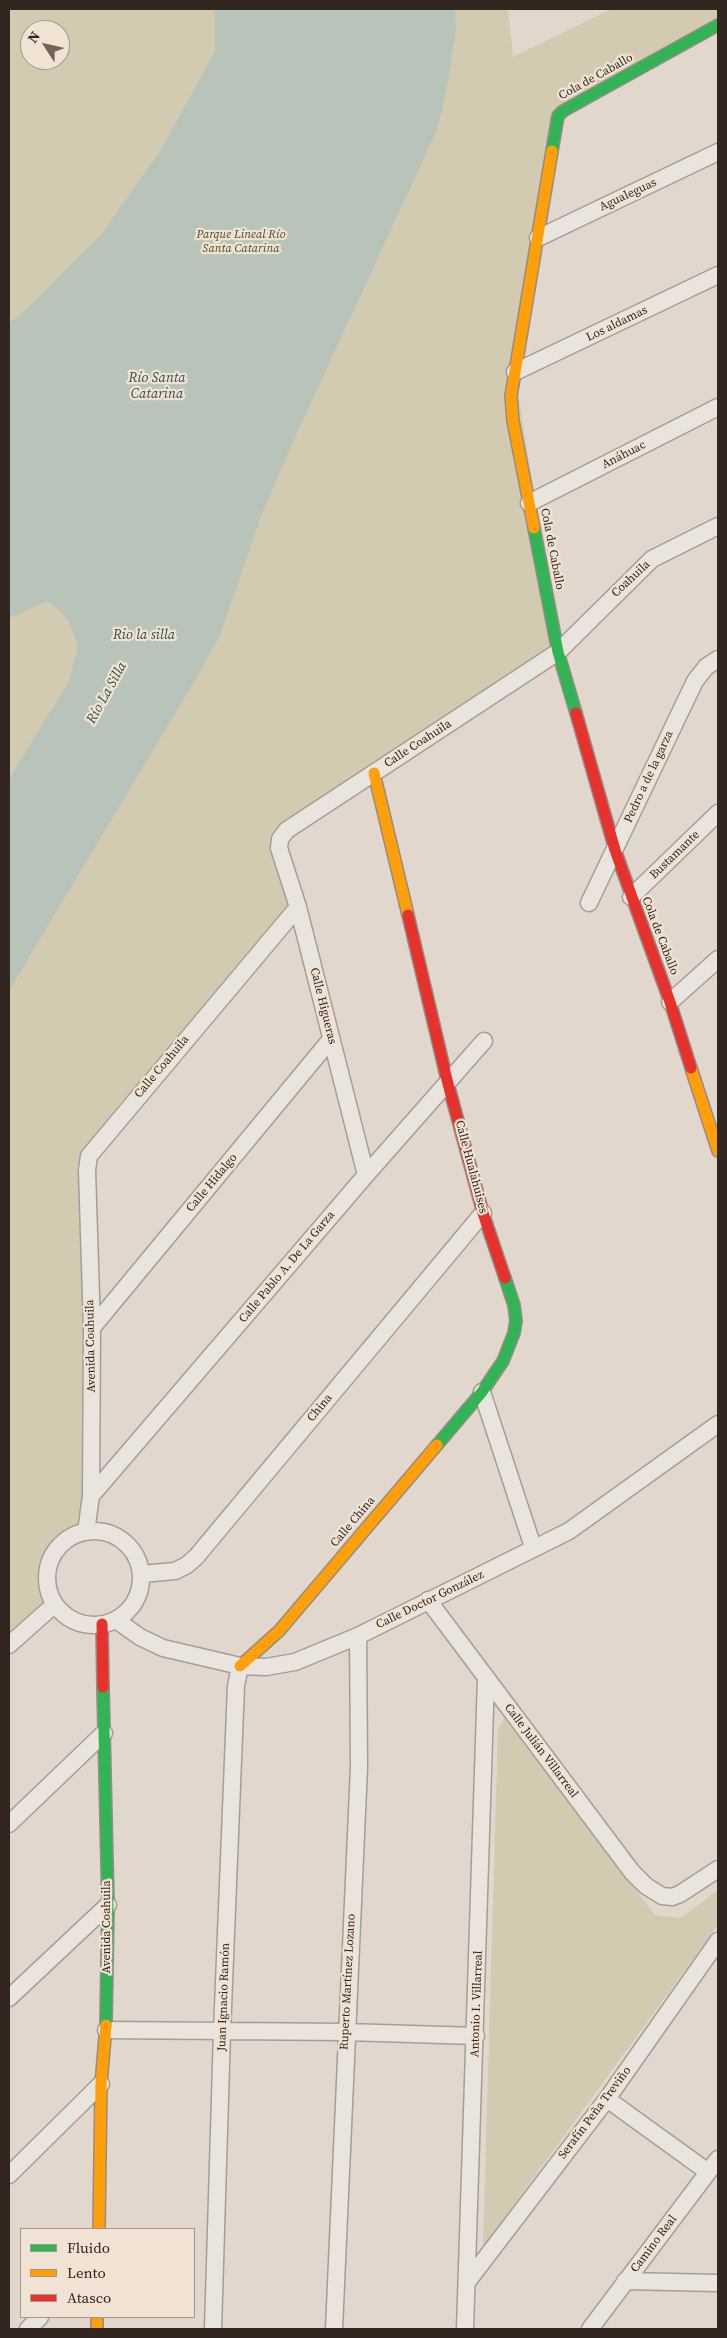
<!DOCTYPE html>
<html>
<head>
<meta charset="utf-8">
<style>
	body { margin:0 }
	#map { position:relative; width:727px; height:2338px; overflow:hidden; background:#e1d7cd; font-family:"Source Serif 4",serif }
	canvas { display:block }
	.frame { position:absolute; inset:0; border:10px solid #33251f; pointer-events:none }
	.legend { position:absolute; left:20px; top:2228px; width:175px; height:90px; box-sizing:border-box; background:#f1e3d3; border:1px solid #a5978b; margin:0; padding:6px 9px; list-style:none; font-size:15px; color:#33251f }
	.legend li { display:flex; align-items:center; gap:10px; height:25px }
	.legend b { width:25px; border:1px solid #a5978b }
	.north { position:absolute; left:20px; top:20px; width:50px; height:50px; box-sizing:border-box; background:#f1e3d3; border:1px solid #a5978b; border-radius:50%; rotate:305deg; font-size:14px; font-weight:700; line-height:20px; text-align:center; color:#33251f }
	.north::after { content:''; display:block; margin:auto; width:18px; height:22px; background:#70635c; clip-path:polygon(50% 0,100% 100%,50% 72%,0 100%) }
</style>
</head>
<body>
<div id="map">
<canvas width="727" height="2338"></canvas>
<div class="frame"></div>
<ul class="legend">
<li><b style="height:6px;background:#30b455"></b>Fluido</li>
<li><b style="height:6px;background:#ff9f0a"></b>Lento</li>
<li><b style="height:6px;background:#e5322d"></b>Atasco</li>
</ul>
<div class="north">N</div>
</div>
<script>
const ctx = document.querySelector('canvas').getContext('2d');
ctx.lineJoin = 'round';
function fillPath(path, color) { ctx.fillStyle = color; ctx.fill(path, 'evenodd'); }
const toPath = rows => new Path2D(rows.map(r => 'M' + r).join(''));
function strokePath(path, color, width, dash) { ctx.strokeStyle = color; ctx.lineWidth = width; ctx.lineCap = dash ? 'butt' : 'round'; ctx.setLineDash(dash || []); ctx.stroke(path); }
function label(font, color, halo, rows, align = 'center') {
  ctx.font = font + ' "Source Serif 4",serif'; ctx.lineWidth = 4.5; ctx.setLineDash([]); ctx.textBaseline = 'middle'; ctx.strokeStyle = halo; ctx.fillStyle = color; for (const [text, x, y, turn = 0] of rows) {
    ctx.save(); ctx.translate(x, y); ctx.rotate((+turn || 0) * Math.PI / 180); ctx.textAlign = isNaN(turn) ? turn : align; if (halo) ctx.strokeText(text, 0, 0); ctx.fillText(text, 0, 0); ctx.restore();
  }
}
fillPath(toPath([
	[9,9,508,9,513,57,611,9,718,9,718,25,563,111,515,372,558,652,283,834,298,907,91,1151,86,1532,70,1538,58,1549,50,1564,47,1581,55,1604,9,1645],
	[30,30,60,30,60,60,30,60],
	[504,1718,655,1915,681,1918,718,1890,718,1925,483,2247,498,1729]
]), '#d2cbb1');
fillPath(toPath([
	[215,9,455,9,456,29,447,87,437,130,292,444,261,516,220,635,197,677,9,991,9,779,69,681,78,645,68,621,61,612,48,601,9,618,9,323,19,316,101,235,162,148,215,51]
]), '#b8c4ba');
const street = toPath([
	[538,238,718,152],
	[515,372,718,275],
	[529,503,718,407],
	[631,897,718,813],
	[589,903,695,681,706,667,718,659],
	[670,1002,718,959],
	[366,1175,298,907,279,848,280,839,287,830,558,652,652,559,718,526],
	[92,1328,331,1039],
	[482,1392,533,1547],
	[91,1496,366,1175,484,1041],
	'47 1578a47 47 0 1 1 94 0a47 47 0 1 1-94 0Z',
	[86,1532,91,1496,92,1328,87,1170,89,1156,298,907],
	[141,1574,175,1571,187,1565,196,1557,483,1213],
	[428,1600,632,1872,646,1886,662,1896,672,1897,680,1894,718,1869],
	[116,1620,140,1637,163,1648,240,1666,266,1667,295,1662,358,1636,569,1531,718,1424],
	[9,1645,55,1604],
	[9,1824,104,1733],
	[9,1998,108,1905],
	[106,2030,346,2032,476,2036],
	[607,2099,708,2172],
	[9,2175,101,2084],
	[468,2281,607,2099,718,1941],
	[625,2281,718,2283],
	[28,2329,40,2317],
	[213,2329,222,2032,236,1686,240,1666],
	[334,2329,359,1767,358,1636],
	[465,2329,486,1678],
	[590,2329,718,2159]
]);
const fast = toPath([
	[552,151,558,116,563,111,718,25],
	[534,528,558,652,576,713],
	[437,1445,482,1392,503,1361,514,1333,516,1321,514,1305,505,1278],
	[103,1687,108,1905,106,2025]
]);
const slow = toPath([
	[534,528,513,421,511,396,552,151],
	[374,773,408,915],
	[691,1068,718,1151],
	[240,1666,279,1631,437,1445],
	[99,2229,101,2084,106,2025],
	[97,2317,97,2329]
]);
const jam = toPath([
	[576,713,615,850,670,1002,691,1068],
	[408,915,447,1080,483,1213,505,1278],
	[102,1624,103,1687]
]);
strokePath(street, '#a69d96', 19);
strokePath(fast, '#968c86', 14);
strokePath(slow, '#968c86', 14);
strokePath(jam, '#968c86', 14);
strokePath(street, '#eae4de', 16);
strokePath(fast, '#30b455', 11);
strokePath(slow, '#ff9f0a', 11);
strokePath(jam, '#e5322d', 11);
label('12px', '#33251f', '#f1e3d3', [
	["Cola de Caballo",596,77,-29],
	["Agualeguas",628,195,-25],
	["Los aldamas",617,324,-26],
	["Anáhuac",624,455,-27],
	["Cola de Caballo",552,549,79],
	["Coahuila",631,579,-43],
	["Calle Coahuila",418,744,-33],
	["Pedro a de la garza",649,777,-65],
	["Bustamante",675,855,-44],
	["Cola de Caballo",660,936,69],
	["Calle Higueras",323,1006,76],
	["Calle Coahuila",162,1067,-50],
	["Calle Hualahuises",471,1167,75],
	["Calle Hidalgo",212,1183,-50],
	["Calle Pablo A. De La Garza",287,1267,-50],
	["Avenida Coahuila",91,1346,-91],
	["China",320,1408,-50],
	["Calle China",353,1522,-50],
	["Calle Doctor González",430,1600,-26],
	["Calle Julián Villarreal",541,1751,53],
	["Avenida Coahuila",107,1927,-90],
	["Ruperto Martínez Lozano",348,1982,-87],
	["Juan Ignacio Ramón",224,1997,-88],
	["Antonio I. Villarreal",477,2004,-88],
	["Serafín Peña Treviño",595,2113,-53],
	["Camino Real",654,2244,-53]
]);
label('italic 12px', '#4b4d28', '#f1e3d3', [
	["Parque Lineal Río",241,235],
	["Santa Catarina",241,249]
]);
label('italic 14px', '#305149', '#f1e3d3', [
	["Río Santa",157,378],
	["Catarina",157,394],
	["Rio la silla",144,635],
	["Río La Silla",107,693,-61]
]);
</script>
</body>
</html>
